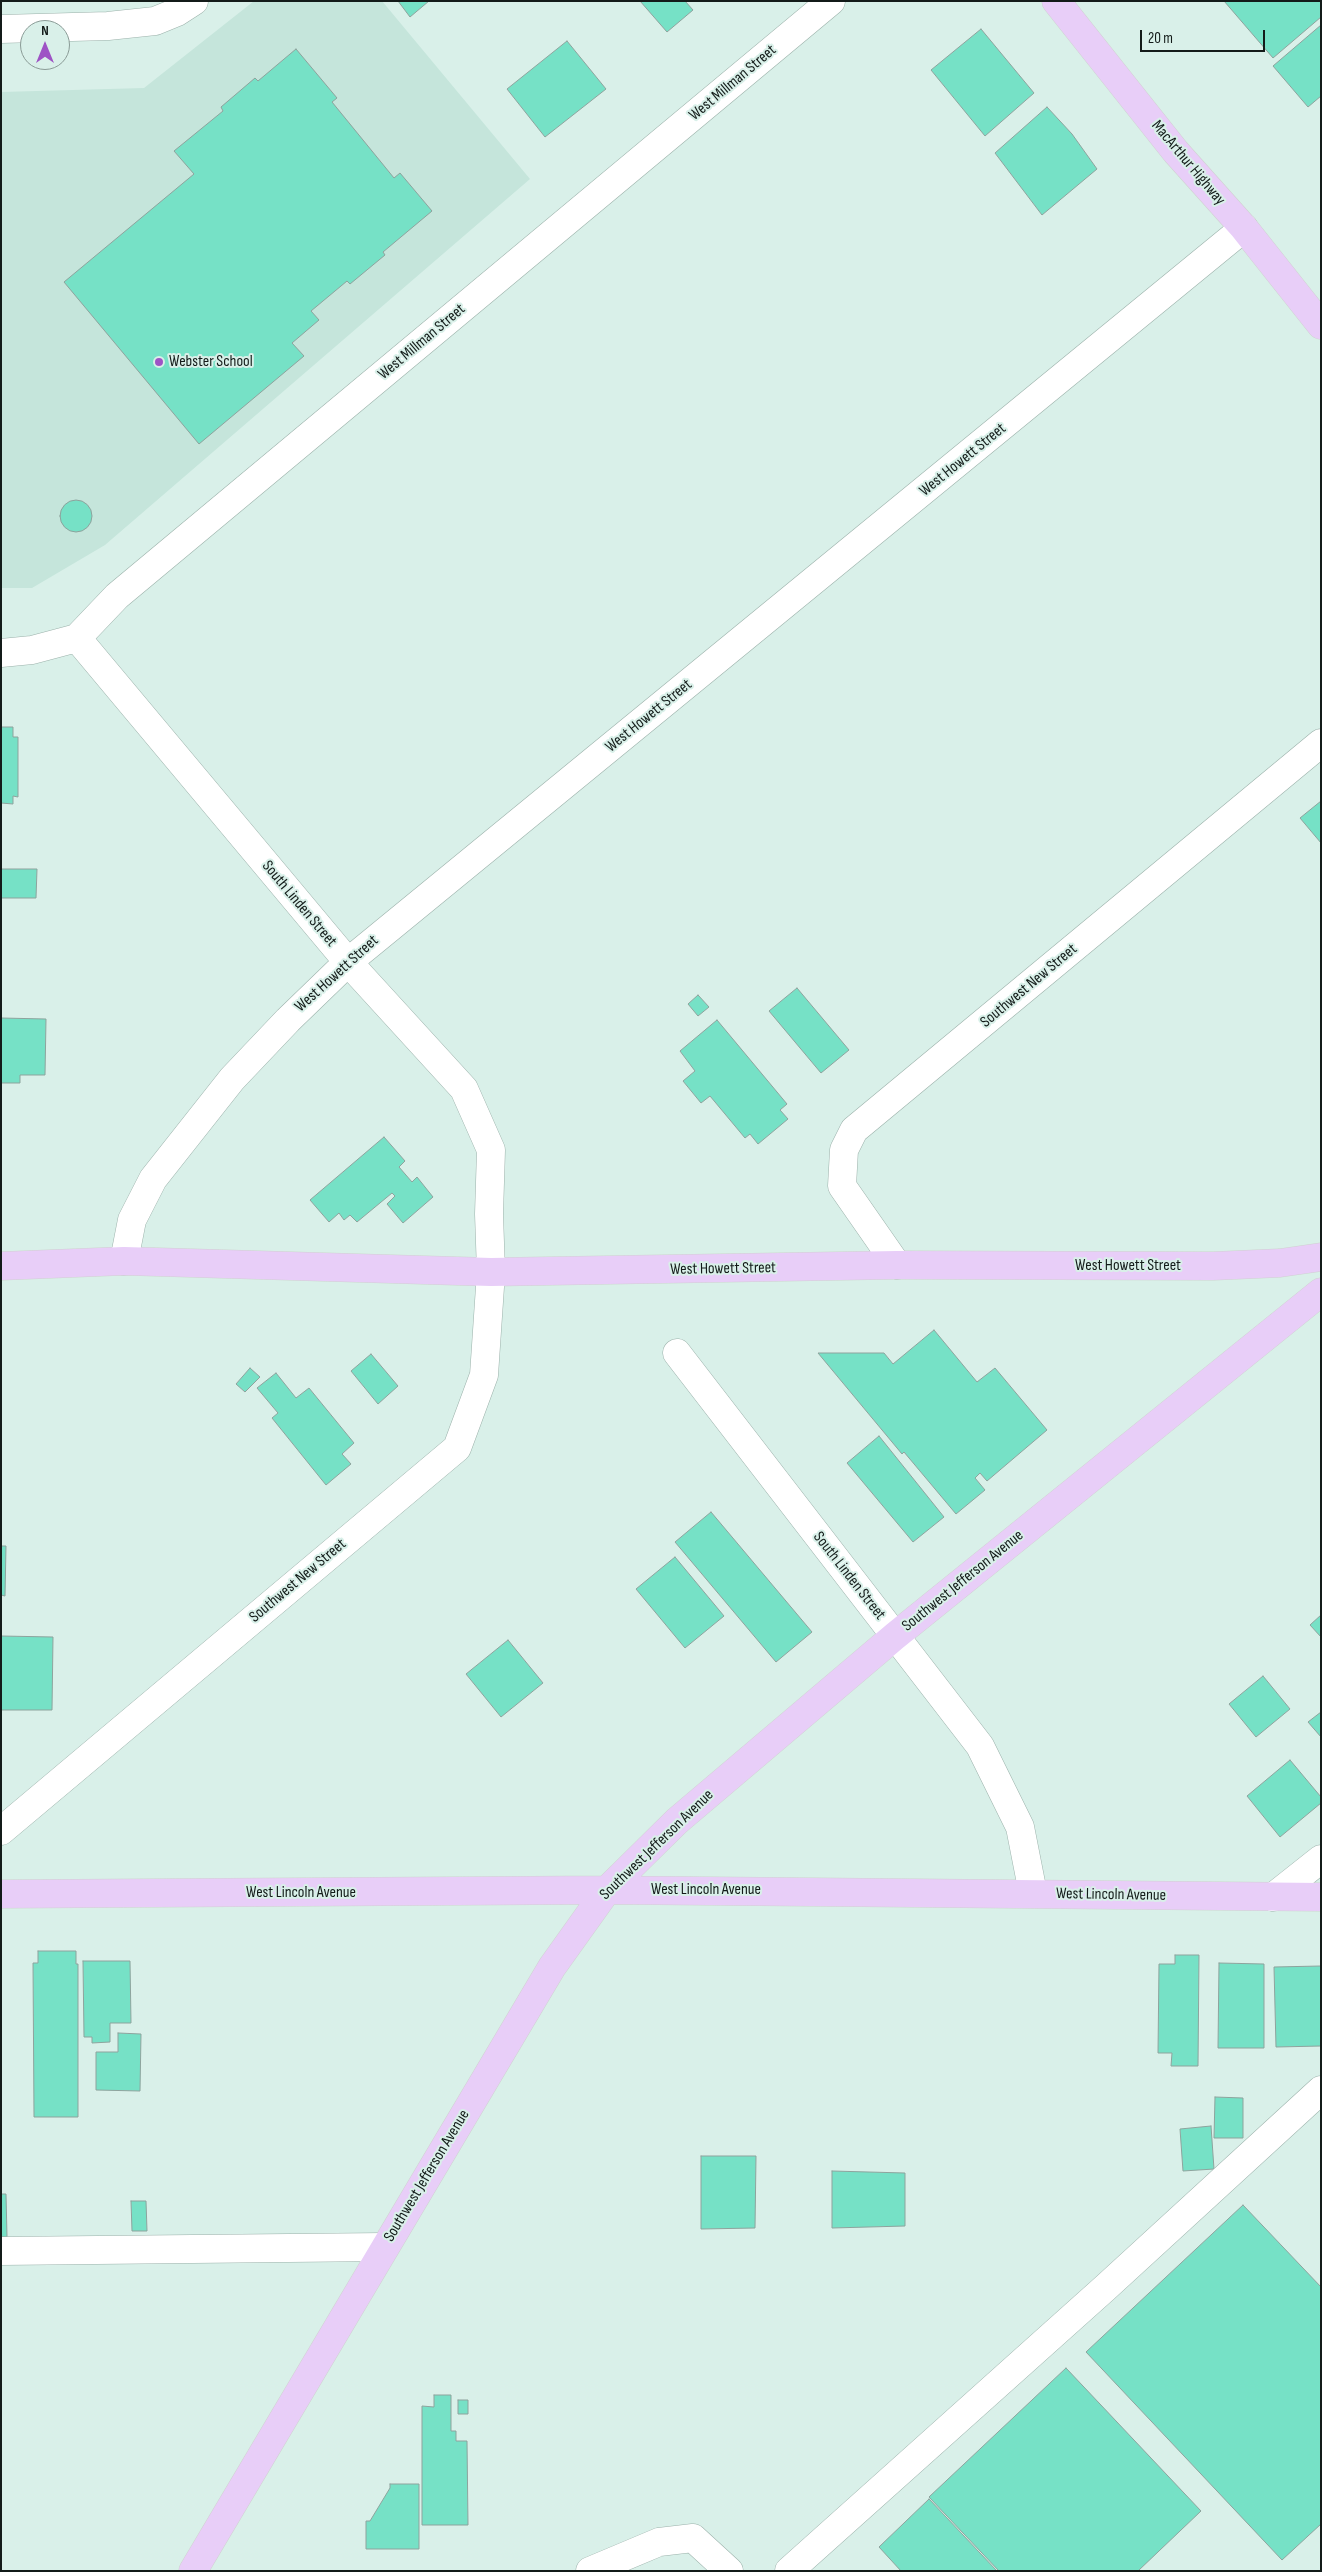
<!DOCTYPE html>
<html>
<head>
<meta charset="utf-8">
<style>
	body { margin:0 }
	#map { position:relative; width:1322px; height:2572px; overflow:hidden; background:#d9f0e9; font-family:"Sofia Sans Condensed",sans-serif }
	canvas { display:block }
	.frame { position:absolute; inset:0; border:2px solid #131b19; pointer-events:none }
	.north { position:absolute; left:20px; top:20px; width:50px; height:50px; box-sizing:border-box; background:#d9f0e9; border:1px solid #8a9b96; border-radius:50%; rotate:0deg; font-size:14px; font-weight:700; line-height:20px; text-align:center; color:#131b19 }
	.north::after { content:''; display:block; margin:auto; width:18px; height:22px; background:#9e53c5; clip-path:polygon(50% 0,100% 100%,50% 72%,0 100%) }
	.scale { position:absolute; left:1140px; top:30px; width:125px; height:22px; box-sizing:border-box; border:2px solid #131b19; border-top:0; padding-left:6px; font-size:15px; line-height:18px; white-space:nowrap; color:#131b19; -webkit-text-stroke:4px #d9f0e9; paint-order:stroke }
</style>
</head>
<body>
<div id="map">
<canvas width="1322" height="2572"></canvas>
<div class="frame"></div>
<div class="north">N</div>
<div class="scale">20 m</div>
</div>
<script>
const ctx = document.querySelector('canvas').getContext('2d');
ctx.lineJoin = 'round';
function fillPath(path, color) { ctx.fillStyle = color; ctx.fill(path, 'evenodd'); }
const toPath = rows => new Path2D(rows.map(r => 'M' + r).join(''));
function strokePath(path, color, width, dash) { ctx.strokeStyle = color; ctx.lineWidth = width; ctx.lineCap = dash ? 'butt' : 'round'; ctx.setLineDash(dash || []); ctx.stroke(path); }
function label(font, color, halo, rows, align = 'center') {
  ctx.font = font + ' "Sofia Sans Condensed",sans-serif'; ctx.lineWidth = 4; ctx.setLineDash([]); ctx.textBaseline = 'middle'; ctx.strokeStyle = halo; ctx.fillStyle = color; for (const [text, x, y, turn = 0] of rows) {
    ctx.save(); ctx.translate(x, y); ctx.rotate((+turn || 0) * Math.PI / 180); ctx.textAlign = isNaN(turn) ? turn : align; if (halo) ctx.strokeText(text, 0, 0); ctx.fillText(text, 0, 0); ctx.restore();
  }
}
fillPath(toPath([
	[254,1,382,1,530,179,105,545,32,588,1,588,1,92,144,88]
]), '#c5e5db');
const building = toPath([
	[398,1,429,1,410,17,398,1],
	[640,1,685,1,693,10,667,32,640,1],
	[1224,1,1321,1,1321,17,1273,58,1224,1],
	[1321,25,1321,96,1308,107,1273,66,1321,25],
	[981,29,1034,93,985,136,931,70,981,29],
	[567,41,606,89,545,137,507,89,567,41],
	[296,49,337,98,332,102,394,178,400,173,432,211,383,252,385,255,350,284,347,281,311,311,319,320,292,343,304,356,199,444,64,282,194,174,174,151,223,111,221,107,255,78,258,81,296,49],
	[1047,107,1072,134,1097,169,1042,215,995,153,1047,107],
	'60 516a16 16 0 1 1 32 0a16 16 0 1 1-32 0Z',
	[1,727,13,727,13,737,18,737,18,797,13,796,13,804,1,803,1,727],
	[1321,801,1321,843,1300,818,1321,801],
	[1,869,37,869,36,898,1,898,1,869],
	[797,988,849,1050,821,1073,769,1011,797,988],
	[698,995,709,1007,698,1016,688,1004,698,995],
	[1,1018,46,1019,45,1075,20,1075,20,1083,1,1083,1,1018],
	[717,1020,787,1104,780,1110,788,1119,758,1144,750,1134,745,1138,710,1096,701,1103,683,1081,695,1071,680,1051,717,1020],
	[384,1137,405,1161,399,1167,412,1182,417,1177,433,1197,403,1223,387,1204,395,1196,392,1193,357,1222,350,1215,344,1220,339,1213,329,1222,310,1200,384,1137],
	[934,1330,977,1382,995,1368,1047,1430,987,1481,980,1473,975,1478,985,1490,956,1514,904,1452,902,1454,818,1353,884,1353,893,1364,934,1330],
	[371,1354,398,1386,378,1404,351,1371,371,1354],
	[250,1368,260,1377,245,1392,236,1384,250,1368],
	[276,1373,296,1398,309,1388,354,1443,342,1454,351,1464,326,1485,272,1418,278,1413,257,1388,276,1373],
	[879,1436,944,1517,913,1542,847,1463,879,1436],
	[711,1512,812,1632,776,1662,675,1542,711,1512],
	[1,1546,6,1546,5,1596,1,1595,1,1546],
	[675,1557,724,1616,685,1648,636,1589,675,1557],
	[1321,1615,1321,1637,1310,1625,1321,1615],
	[1,1636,53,1637,52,1710,1,1710,1,1636],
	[508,1640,543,1683,501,1717,466,1674,508,1640],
	[1263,1676,1290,1709,1256,1737,1229,1704,1263,1676],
	[1321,1712,1321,1737,1308,1722,1321,1712],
	[1290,1760,1321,1797,1321,1803,1280,1837,1247,1796,1290,1760],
	[38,1951,76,1951,76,1964,78,1964,78,2117,34,2117,33,1963,38,1963,38,1951],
	[1175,1955,1199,1955,1198,2066,1171,2066,1172,2053,1158,2053,1159,1964,1175,1964,1175,1955],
	[83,1961,130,1961,131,2023,110,2023,110,2042,92,2043,92,2037,84,2037,83,1961],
	[1219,1963,1264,1964,1264,2048,1218,2048,1219,1963],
	[1321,1966,1321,2046,1276,2047,1274,1967,1321,1966],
	[118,2033,141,2034,140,2091,96,2090,96,2052,118,2052,118,2033],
	[1215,2097,1243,2098,1243,2138,1214,2138,1215,2097],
	[1211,2126,1214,2169,1183,2171,1180,2129,1211,2126],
	[701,2156,756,2156,755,2228,701,2229,701,2156],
	[832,2171,905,2173,905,2226,832,2228,832,2171],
	[1,2194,6,2194,7,2237,1,2237,1,2194],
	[131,2201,146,2201,147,2231,132,2231,131,2201],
	[1243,2205,1321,2287,1321,2524,1282,2560,1086,2352,1243,2205],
	[1066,2368,1201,2511,1138,2571,999,2571,929,2497,1066,2368],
	[434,2395,451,2395,451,2431,456,2431,456,2441,467,2441,468,2525,422,2525,422,2406,434,2407,434,2395],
	[458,2400,468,2400,468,2414,458,2414,458,2400],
	[390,2484,419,2484,419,2549,366,2549,366,2521,370,2521,390,2488,390,2484],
	[929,2499,997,2571,901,2571,879,2547,929,2499]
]);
fillPath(building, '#76e1c6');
strokePath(building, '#8ea39d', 1);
const minor = toPath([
	[1,29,108,26,155,21,177,12,194,1],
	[1,653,32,650,77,638,117,596,831,1],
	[124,1261,132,1220,153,1179,232,1079,288,1020,348,962,1244,228],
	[897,1265,842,1186,844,1150,854,1130,1321,743],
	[677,1353,980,1746,1020,1827,1033,1893],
	[1,1831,457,1448,484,1375,491,1272,489,1214,491,1150,464,1089,348,962,77,638],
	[1273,1897,1321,1859],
	[1,2251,384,2247],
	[590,2571,659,2542,693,2538,729,2571],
	[789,2571,1105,2288,1321,2090]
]);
const major = toPath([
	[1056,1,1176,152,1244,228,1321,325],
	[1,1266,124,1261,491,1272,897,1265,1213,1266,1280,1263,1321,1257],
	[1,1894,607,1890,1321,1897],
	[193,2571,552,1967,607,1890,677,1821,895,1636,1321,1292]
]);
strokePath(minor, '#9bb1aa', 29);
strokePath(major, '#d0d1d1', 29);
strokePath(minor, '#fff', 28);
strokePath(major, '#e8cef8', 28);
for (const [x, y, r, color] of [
	[159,362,5,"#9e53c5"]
]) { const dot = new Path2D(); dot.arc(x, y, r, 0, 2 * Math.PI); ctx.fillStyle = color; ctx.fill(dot); strokePath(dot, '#d9f0e9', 2); }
label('16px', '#131b19', '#d9f0e9', [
	["West Millman Street",733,83,-40],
	["MacArthur Highway",1188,163,50],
	["West Millman Street",422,342,-40],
	["West Howett Street",963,460,-39],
	["West Howett Street",649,716,-39],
	["South Linden Street",299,904,50],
	["West Howett Street",337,974,-42],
	["Southwest New Street",1029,986,-40],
	["West Howett Street",1128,1266],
	["West Howett Street",723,1269,-1],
	["South Linden Street",849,1576,52],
	["Southwest New Street",298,1581,-40],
	["Southwest Jefferson Avenue",963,1581,-39],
	["Southwest Jefferson Avenue",657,1845,-44],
	["West Lincoln Avenue",706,1890],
	["West Lincoln Avenue",301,1893],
	["West Lincoln Avenue",1111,1895,1],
	["Southwest Jefferson Avenue",427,2176,-59]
]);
label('16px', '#131b19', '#d9f0e9', [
	["Webster School",169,362]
], 'left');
</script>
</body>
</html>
